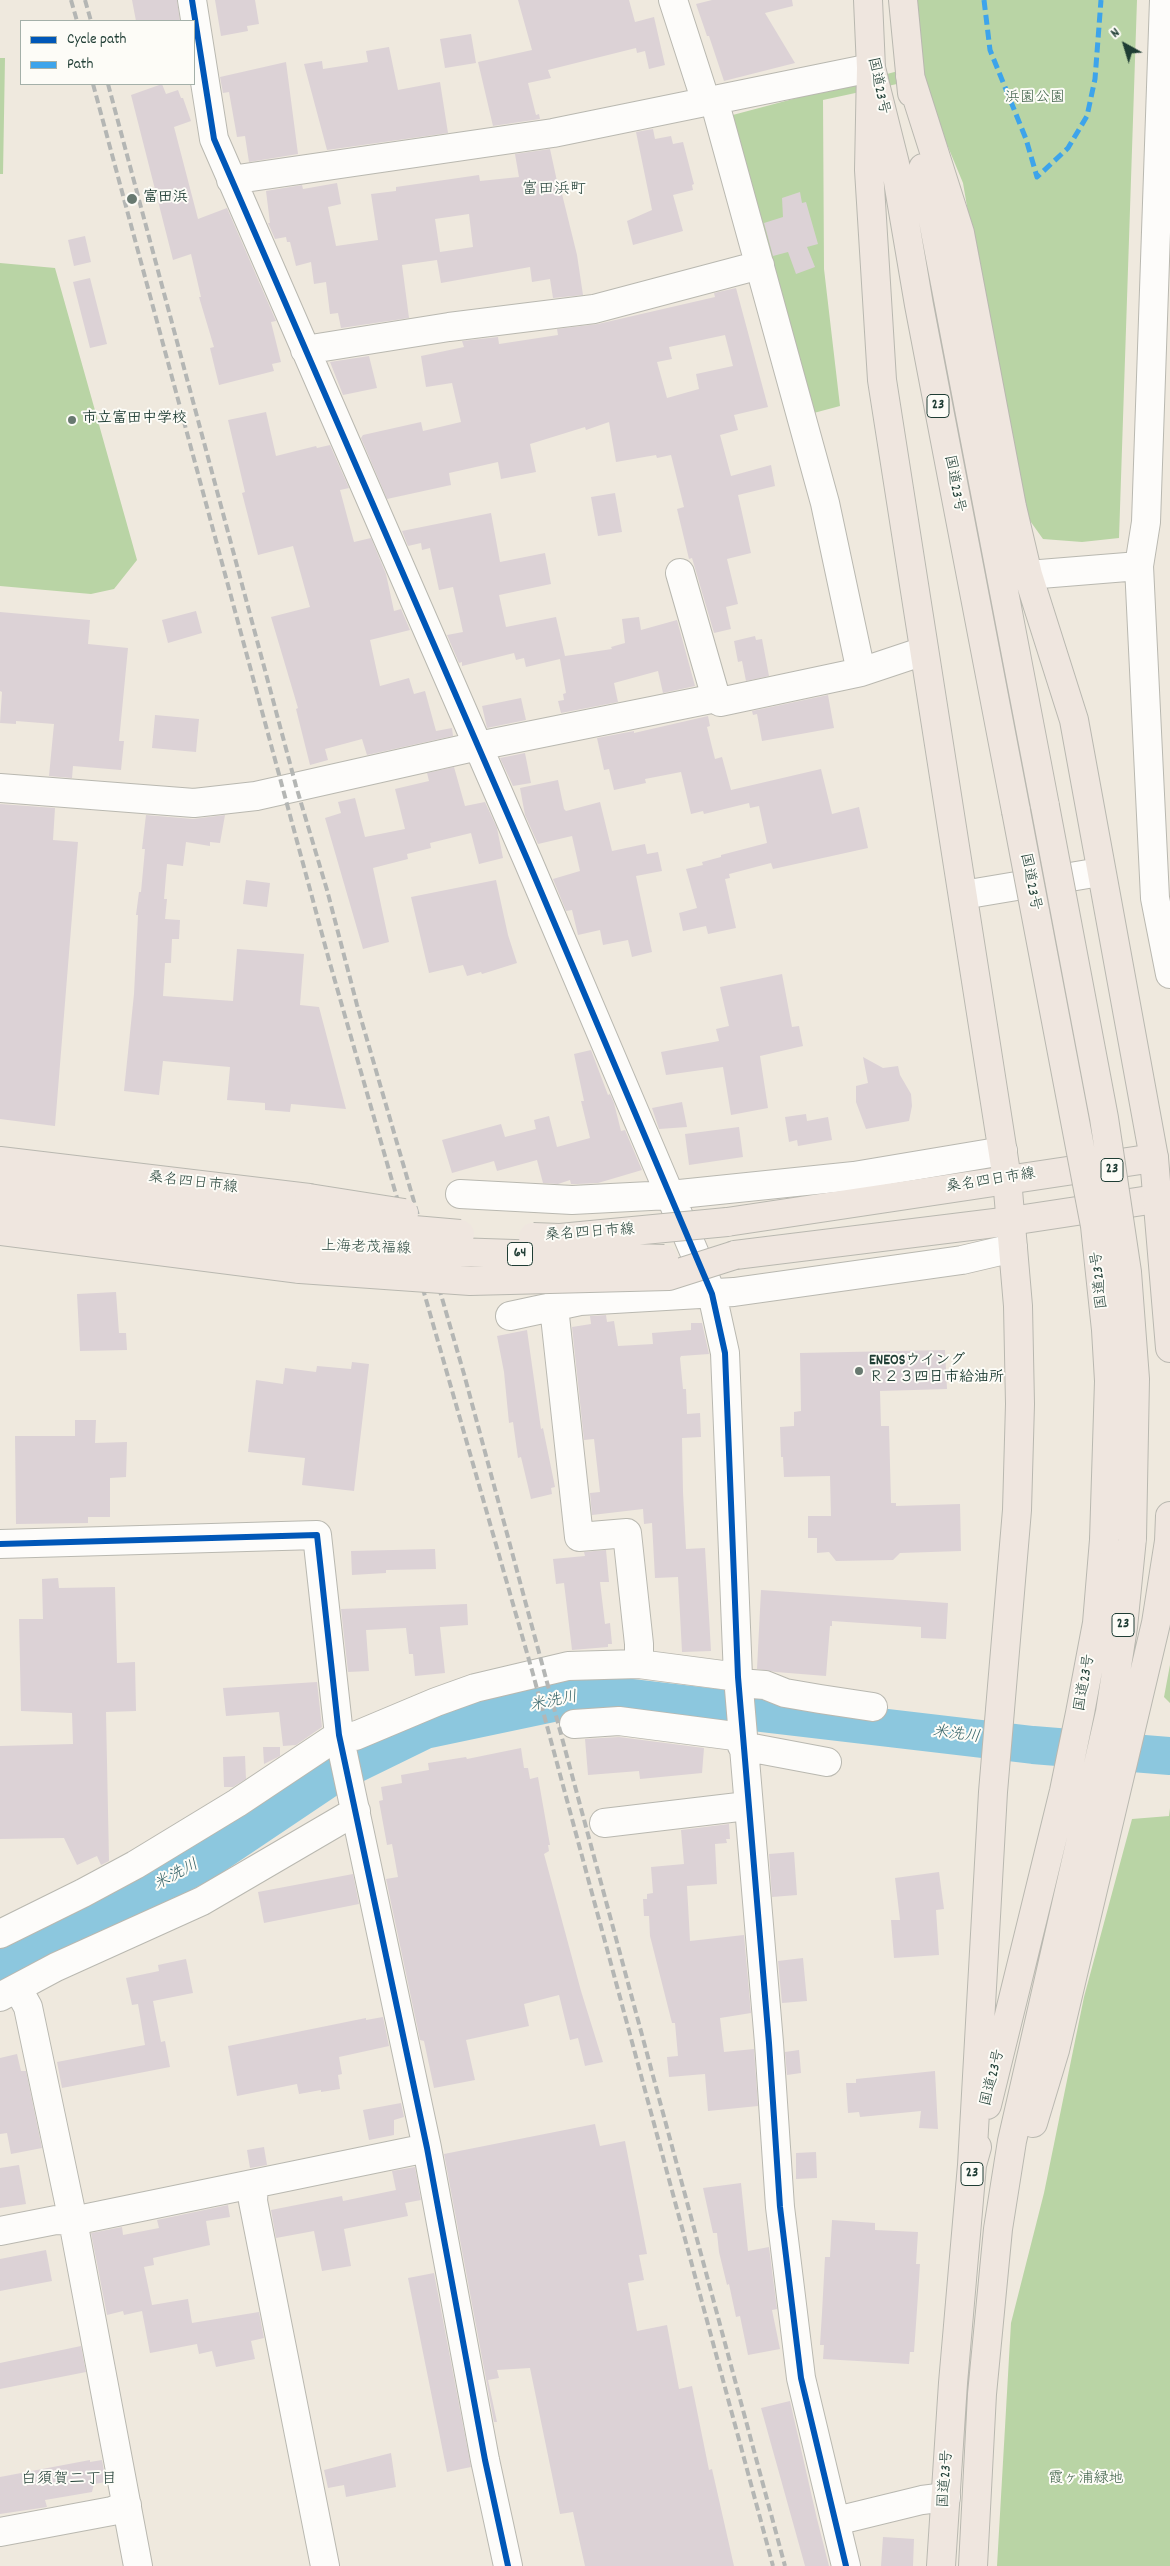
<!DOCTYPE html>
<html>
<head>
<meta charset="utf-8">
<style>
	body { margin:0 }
	#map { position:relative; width:1170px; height:2566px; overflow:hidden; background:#efe9de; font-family:Dekko,sans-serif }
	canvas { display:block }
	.legend { position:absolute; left:20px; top:20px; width:175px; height:65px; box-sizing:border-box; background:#fdfcf7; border:1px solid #a4b0a9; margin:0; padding:6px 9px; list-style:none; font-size:15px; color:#1f3d34 }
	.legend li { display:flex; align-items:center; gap:10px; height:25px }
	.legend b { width:25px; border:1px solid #a4b0a9 }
	.north { position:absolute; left:1100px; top:20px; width:50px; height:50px; -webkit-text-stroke:4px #fdfcf7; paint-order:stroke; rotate:321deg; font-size:14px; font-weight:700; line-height:20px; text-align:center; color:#1f3d34 }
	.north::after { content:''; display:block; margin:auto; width:18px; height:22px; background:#1f3d34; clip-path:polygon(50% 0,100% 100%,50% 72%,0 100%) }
</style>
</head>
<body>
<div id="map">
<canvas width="1170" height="2566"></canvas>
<ul class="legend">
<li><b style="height:6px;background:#0057b8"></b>Cycle path</li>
<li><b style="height:6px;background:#3da4eb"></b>Path</li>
</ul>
<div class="north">N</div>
</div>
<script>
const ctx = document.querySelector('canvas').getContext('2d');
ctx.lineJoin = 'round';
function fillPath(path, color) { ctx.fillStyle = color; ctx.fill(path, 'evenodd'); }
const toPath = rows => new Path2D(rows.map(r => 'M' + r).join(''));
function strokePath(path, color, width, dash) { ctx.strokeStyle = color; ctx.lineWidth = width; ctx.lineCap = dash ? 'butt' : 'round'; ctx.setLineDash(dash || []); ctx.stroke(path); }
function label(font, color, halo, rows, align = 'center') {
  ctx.font = font + ' Dekko,"Klee One",sans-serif'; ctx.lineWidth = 4; ctx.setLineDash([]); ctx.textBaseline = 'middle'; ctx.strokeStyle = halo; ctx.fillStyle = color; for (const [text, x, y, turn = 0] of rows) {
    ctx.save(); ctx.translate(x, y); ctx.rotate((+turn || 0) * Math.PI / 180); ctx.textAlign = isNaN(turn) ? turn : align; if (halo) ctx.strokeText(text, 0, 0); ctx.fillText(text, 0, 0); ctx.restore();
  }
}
fillPath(toPath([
	[915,0,1137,0,1119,538,1082,542,1043,539,1018,504,963,183,920,79,823,100,824,269,840,406,810,414,729,116,917,66],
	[0,58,5,58,3,174,0,174],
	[0,263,55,268,137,560,114,589,91,594,0,586],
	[1170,1665,1170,1703,1164,1697],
	[1170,1808,1170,2566,997,2566,1011,2323,1044,2193,1084,1997,1132,1819,1169,1816]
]), '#b9d4a5');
strokePath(toPath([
	[0,1968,48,1946,207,1860,335,1774,425,1730,577,1698,616,1696,1033,1745,1170,1756]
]), '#8cc7de', 38);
fillPath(toPath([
	[132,0,177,0,180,21,136,21],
	[215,0,255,0,259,24,247,26,248,31,221,36],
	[518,0,629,0,635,22,654,17,665,65,649,69,645,51,637,53,636,48,548,70,551,78,528,83,536,115,539,114,540,119,493,126,478,62,532,50],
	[712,0,792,0,793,6,765,13,795,63,724,81,709,36,707,36,696,4],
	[471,34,476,63,445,68,440,39],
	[389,47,398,90,440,82,448,133,327,150,304,64,322,61,323,69,368,62,366,51],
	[286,62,298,154,249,162,245,136,237,137,229,92,223,93,220,77],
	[162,84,166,94,178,90,181,98,183,98,191,121,174,127,198,219,227,208,276,321,271,322,281,362,272,364,274,371,219,385,210,348,214,347,199,297,201,297,191,254,173,260,131,95],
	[653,129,655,139,671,136,673,144,683,142,694,184,692,185,693,190,673,195,683,231,633,245,627,221,652,210,636,132],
	[550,149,560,195,562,194,577,255,583,295,553,298,550,279,532,282,530,267,441,283,437,260,402,265,409,318,341,328,338,313,330,314,326,282,314,284,311,262,296,266,290,242,287,242,286,237,275,239,268,223,270,223,266,191,302,185,303,189,337,183,341,204,328,207,336,246,378,240,371,194,396,191,396,187,479,175,480,181,519,177,515,154],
	[469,214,473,247,440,252,435,219],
	[800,192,802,203,806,202,818,244,807,247,815,267,796,274,788,252,773,256,764,223,783,217,782,198],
	[85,236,91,262,74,266,68,240],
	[90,278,107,344,90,348,73,282],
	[736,288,768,407,734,415,738,430,720,435,731,476,771,465,775,486,738,495,751,553,727,559,738,604,726,607,731,629,714,633,692,558,689,559,677,509,684,507,671,455,657,458,656,455,616,462,609,422,586,430,585,427,530,444,536,472,501,479,498,462,449,473,451,485,387,499,361,438,363,435,421,422,423,431,461,422,452,383,426,387,421,356,464,347,462,341,498,337,499,344,558,335,557,329,598,324,715,297,714,293],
	[725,335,733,366,696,374,699,389,667,398,657,362,672,359,669,347],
	[369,356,377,388,343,395,330,362],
	[266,412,276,456,316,446,317,448,330,445,349,488,340,490,354,542,371,538,386,574,394,611,401,609,410,630,370,640,380,686,409,678,414,694,425,691,436,731,452,728,453,736,367,755,362,739,325,749,328,760,310,765,296,709,298,708,271,617,310,607,293,546,258,555,242,493,245,492,228,420],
	[615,493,622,532,598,536,591,497],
	[491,513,500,562,545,553,551,584,499,595,506,627,556,617,565,656,612,649,611,647,625,643,622,619,639,617,641,630,677,620,695,686,663,693,658,671,614,683,618,702,561,713,558,701,564,700,563,694,566,693,560,659,526,667,524,658,516,660,514,653,462,666,462,662,459,663,447,635,463,632,453,587,439,590,430,548,422,550,421,543,408,546,402,531],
	[196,611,202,633,168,643,162,620],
	[0,612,90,620,88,644,128,648,119,741,124,741,121,770,73,766,72,778,49,776,54,724,16,721,16,724,0,723,2,692,0,691],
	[755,636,756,640,762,639,769,676,746,681,742,661,738,662,734,641],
	[828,695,834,728,762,741,757,714,753,715,752,711],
	[521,698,526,720,487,728,482,706],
	[155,715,199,719,196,752,152,748],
	[708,716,710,726,707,727,715,759,722,757,731,790,821,769,832,814,859,807,868,848,773,869,771,863,729,874,730,878,725,879,736,928,708,934,706,926,683,931,679,913,697,908,686,869,703,865,702,862,721,857,721,855,767,843,759,806,750,808,749,803,704,814,703,811,691,814,681,772,645,779,646,783,614,790,609,769,604,770,597,738,634,731,634,733],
	[525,753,531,783,513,786,500,758],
	[454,767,465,806,485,802,497,828,503,858,479,864,471,833,430,843,431,848,407,854,408,859,373,868,389,942,363,949,325,818,341,813,338,802,355,798,365,837,405,829,395,789,429,781,427,773],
	[558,780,564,809,566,811,600,802,612,851,645,844,647,854,658,852,662,871,636,876,652,952,632,957,628,940,603,945,600,930,578,935,572,910,566,911,553,879,580,871,572,836,538,844,525,815,520,788],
	[0,804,55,808,53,840,78,842,55,1126,0,1119],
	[146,815,193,819,225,815,220,843,210,842,210,846,186,842,183,866,167,864,164,899,167,899,165,919,180,920,179,939,172,939,171,963,165,963,163,996,233,1001,237,949,304,954,300,1005,319,1007,346,1109,291,1104,290,1112,265,1110,265,1103,227,1100,230,1067,163,1061,159,1095,124,1091,134,994,138,915,136,915,139,892,141,892,145,849,142,849],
	[246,880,270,883,267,907,243,904],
	[496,880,508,935,517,963,482,974,481,972,467,976,463,965,429,973,411,897],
	[782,974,792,1027,799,1026,803,1046,760,1056,768,1108,731,1115,723,1067,666,1075,661,1052,719,1041,716,1029,729,1026,720,987],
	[591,1050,608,1095,610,1094,614,1103,621,1131,625,1130,642,1170,598,1183,577,1184,571,1184,570,1180,558,1184,543,1183,537,1160,497,1171,494,1161,452,1173,442,1140,501,1124,505,1137,536,1129,534,1120,549,1116,557,1147,590,1138,581,1101,584,1101,574,1054],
	[863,1057,883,1068,898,1066,900,1075,911,1094,912,1106,909,1121,866,1129,856,1102,856,1086,868,1083],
	[682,1102,687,1127,659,1129,652,1108],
	[806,1114,807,1121,828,1117,832,1140,798,1146,797,1140,789,1142,785,1117],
	[739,1127,743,1157,689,1165,685,1134],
	[116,1292,119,1333,126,1333,127,1350,80,1351,77,1294],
	[606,1315,607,1322,614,1321,618,1346,653,1344,652,1333,691,1330,691,1323,702,1323,709,1354,681,1356,680,1358,683,1389,686,1389,687,1414,700,1413,701,1437,682,1438,683,1492,686,1549,705,1548,711,1651,682,1652,678,1577,655,1578,652,1523,644,1524,643,1509,592,1515,590,1493,600,1492,594,1439,584,1440,572,1327,591,1324,590,1316],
	[527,1330,541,1429,543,1428,555,1487,551,1488,552,1494,531,1499,521,1457,518,1458,513,1422,509,1423,504,1372,497,1336],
	[945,1350,947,1389,880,1391,881,1426,889,1426,891,1503,896,1503,896,1506,960,1504,961,1551,900,1553,893,1560,836,1561,829,1552,817,1553,817,1538,808,1538,808,1516,831,1516,830,1476,784,1477,783,1457,781,1457,780,1427,794,1426,794,1412,801,1411,800,1353],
	[352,1362,369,1364,354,1491,302,1485,305,1458,248,1452,256,1380,283,1384,285,1368,316,1372,317,1366,351,1369],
	[75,1420,96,1420,95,1443,127,1442,126,1477,110,1478,110,1517,88,1517,88,1523,16,1524,15,1436,75,1436],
	[435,1549,436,1569,386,1570,386,1573,352,1575,351,1551],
	[606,1550,609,1582,600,1582,605,1624,610,1623,612,1644,608,1644,608,1647,572,1650,564,1583,556,1584,553,1559,585,1556,584,1552],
	[58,1578,59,1588,115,1587,117,1663,135,1662,136,1711,106,1712,109,1861,101,1865,97,1856,77,1865,64,1838,0,1839,0,1746,73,1744,72,1713,21,1711,19,1619,43,1619,42,1579],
	[761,1590,948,1603,946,1639,921,1638,921,1627,832,1621,832,1626,830,1626,826,1676,776,1672,757,1669],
	[467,1604,468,1625,440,1627,445,1673,415,1676,413,1654,409,1654,406,1628,366,1630,369,1671,348,1672,341,1609],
	[317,1682,322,1727,296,1745,283,1746,279,1712,226,1716,223,1688],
	[619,1737,704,1748,702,1773,640,1779,639,1771,588,1775,585,1739],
	[263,1747,280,1747,280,1756,264,1764],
	[521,1748,524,1768,528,1768,530,1779,538,1777,550,1845,548,1845,549,1851,544,1854,581,1991,603,2062,585,2066,578,2038,570,2040,559,1995,524,2004,529,2026,466,2040,475,2080,434,2088,424,2041,420,2040,386,1879,398,1877,392,1844,387,1845,379,1801,383,1800,381,1787,402,1783,401,1775,429,1770,428,1763,466,1757,467,1759],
	[245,1756,246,1779,233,1787,224,1787,223,1757],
	[729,1824,730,1839,726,1839,727,1843,715,1844,717,1884,687,1886,690,1941,744,1935,751,2013,720,2018,724,2052,754,2049,758,2106,708,2111,705,2074,669,2077,667,2057,678,2056,675,2023,672,2023,650,1936,649,1916,644,1916,643,1899,647,1899,647,1894,653,1893,651,1867,684,1864,681,1830],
	[794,1852,797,1895,772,1897,769,1854],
	[939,1872,944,1909,936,1910,939,1955,894,1958,891,1920,900,1920,895,1878],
	[353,1874,359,1904,264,1923,258,1892],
	[803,1958,807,2001,782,2003,778,1961],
	[186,1959,193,1993,153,2001,161,2042,165,2041,170,2067,62,2088,57,2062,145,2045,138,2004,132,2005,126,1978,159,1971,158,1965],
	[383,2017,389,2046,339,2057,342,2074,338,2075,340,2089,321,2092,321,2090,299,2094,297,2084,237,2096,228,2046,366,2018,366,2020],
	[799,2050,801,2073,787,2075,785,2052],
	[17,2054,21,2071,26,2071,42,2148,11,2154,7,2133,0,2134,0,2058],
	[935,2071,938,2129,919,2128,921,2111,860,2117,859,2112,848,2113,846,2083,856,2083,856,2079],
	[401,2103,404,2117,394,2120,394,2135,369,2140,363,2110],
	[595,2124,600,2146,625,2141,647,2254,639,2255,644,2280,628,2283,637,2331,667,2325,679,2389,692,2386,709,2470,712,2469,734,2566,585,2566,573,2512,560,2514,530,2368,497,2370,499,2378,488,2380,497,2422,494,2422,444,2154],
	[264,2147,267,2165,250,2168,247,2150],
	[816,2152,817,2178,796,2179,796,2153],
	[19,2165,26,2204,0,2208,0,2168],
	[415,2167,421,2200,405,2203,408,2216,344,2229,351,2266,322,2271,314,2231,276,2238,271,2210,342,2196,343,2201,396,2190,392,2171],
	[741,2183,748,2251,769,2247,777,2309,772,2310,780,2349,748,2355,740,2316,736,2317,729,2284,727,2285,719,2252,717,2233,713,2233,703,2188],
	[228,2205,230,2217,206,2221,210,2245,153,2258,154,2265,144,2267,152,2305,188,2299,192,2323,259,2312,264,2338,251,2341,255,2359,216,2367,212,2351,199,2354,197,2344,150,2353,142,2311,124,2315,123,2311,107,2315,91,2233,122,2227,123,2235,159,2228,157,2220],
	[832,2220,875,2223,875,2230,918,2232,916,2264,920,2264,918,2295,914,2352,910,2352,909,2364,823,2359,824,2345,820,2345,822,2313,825,2257,830,2257],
	[46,2250,52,2281,0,2291,0,2259],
	[434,2273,471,2467,447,2472,408,2278],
	[81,2346,86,2372,0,2389,0,2363],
	[790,2401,817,2519,829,2566,805,2566,761,2408],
	[391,2453,396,2487,346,2497,344,2485,328,2488,324,2470],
	[90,2460,90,2462,102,2460,106,2482,94,2484,92,2492,45,2500,47,2507,0,2514,0,2477],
	[883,2537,914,2539,913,2566,881,2566]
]), '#dcd2d6');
const minor = toPath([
	[192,0,214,139,528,861,712,1294,725,1353,738,1677,769,2043,780,2207,801,2378,846,2566],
	[673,0,706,102],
	[1164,0,1146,522,1139,566,1155,898,1170,974],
	[714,100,825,503,861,672],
	[231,180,553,133,871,68],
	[305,350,449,327,594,309,760,265],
	[1028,575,1139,566],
	[720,702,861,672,924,651],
	[0,788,194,803,256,796,478,746,716,698,680,573],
	[963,895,1100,872],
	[460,1194,572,1200,670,1195,854,1176,1003,1151],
	[554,1307,579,1537,627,1533,639,1644,639,1664],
	[510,1316,580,1301,734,1292,962,1260,1013,1248],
	[0,1544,317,1535,339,1735,427,2148,485,2460,508,2566],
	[739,1683,765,1685,785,1693,820,1699,873,1707],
	[574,1724,619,1721,742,1737],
	[742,1746,827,1762],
	[604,1823,747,1806],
	[0,1934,83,1893,135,1865,237,1803,339,1735,355,1736,436,1702,475,1688,568,1666,639,1664,738,1677],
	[18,1989,28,2007,73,2221,138,2566],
	[0,1997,56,1967,202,1901,356,1811],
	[254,2184,253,2201,325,2566],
	[0,2231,56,2220,73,2221,427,2148],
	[836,2521,922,2500,946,2497],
	[0,2532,112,2511,127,2505]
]);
const major = toPath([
	[0,1161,309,1198],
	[0,1185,310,1221],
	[0,1208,305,1247],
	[727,1222,1154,1158],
	[0,1231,300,1269],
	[735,1255,1011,1221,1156,1199]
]);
const highway = toPath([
	[868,0,871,68,895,164,919,305,1016,811],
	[903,0,912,93],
	[871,68,869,170,882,380,1007,1179,1018,1306,1020,1404,1017,1510,993,1792,972,2165],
	[910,76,960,233,1012,507,1028,575,1074,720,1154,1158,1170,1348],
	[923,168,1045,806],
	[987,2105,1064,1791,1080,1713,1097,1623,1104,1540],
	[1033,2123,1055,2050,1156,1623,1169,1541,1170,1516],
	[941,2566,953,2383,972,2165,977,2147],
	[973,2566,982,2394,998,2229,1012,2141,1110,1712,1123,1627,1132,1538]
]);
strokePath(minor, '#b9b8b0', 30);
strokePath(major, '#b9b8b0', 30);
strokePath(highway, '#b9b8b0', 30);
strokePath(minor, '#fdfcfa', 28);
strokePath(major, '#efe6df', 28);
strokePath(highway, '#efe6df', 28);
strokePath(toPath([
	[71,0,77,21],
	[85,0,91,21],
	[93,84,329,960,533,1674,773,2566],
	[108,84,296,786,327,890,357,1005,464,1374,785,2566]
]), '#b4b6b4', 4, [8, 4]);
const majorBridge = toPath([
	[309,1198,404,1213],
	[310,1221,460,1234],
	[533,1237,560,1238,727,1222],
	[305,1247,664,1259],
	[300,1269,470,1281,669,1276,735,1255]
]);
const highwayBridge = toPath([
	[1045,806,1104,1118,1127,1272,1135,1379,1132,1538],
	[1016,811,1095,1226,1106,1330,1109,1381,1104,1540]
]);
strokePath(majorBridge, '#b9b8b0', 30, []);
strokePath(highwayBridge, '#b9b8b0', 30, []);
strokePath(majorBridge, '#efe6df', 28);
strokePath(highwayBridge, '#efe6df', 28);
strokePath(toPath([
	[984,0,990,50,1026,139,1037,177,1068,148,1087,116,1095,79,1101,0]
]), '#3da4eb', 5, [10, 5]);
strokePath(toPath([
	[192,0,214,139,528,861,712,1294,725,1353,738,1677,769,2043,780,2207,801,2378,846,2566],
	[0,1544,317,1535,339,1735,427,2148,485,2460,508,2566]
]), '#0057b8', 6);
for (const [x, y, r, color] of [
	[132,199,6,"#687970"],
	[72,420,5,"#687970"],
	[859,1371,5,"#687970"]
]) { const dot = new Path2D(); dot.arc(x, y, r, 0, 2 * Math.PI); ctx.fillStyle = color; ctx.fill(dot); strokePath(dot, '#fdfcf7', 2); }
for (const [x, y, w] of [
	[938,406,22],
	[1112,1170,22],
	[520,1254,25],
	[1123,1625,22],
	[972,2174,22]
]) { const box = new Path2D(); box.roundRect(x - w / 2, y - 11.5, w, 23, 4); ctx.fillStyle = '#fdfcf7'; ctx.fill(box); strokePath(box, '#1f3d34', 1); }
label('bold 14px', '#1f3d34', null, [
	["23",938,406],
	["23",1112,1170],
	["64",520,1254],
	["23",1123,1625],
	["23",972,2174]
]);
label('15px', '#1f3d34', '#fdfcf7', [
	["国道23号",877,86,78],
	["国道23号",953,484,79],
	["国道23号",1029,882,79],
	["桑名四日市線",991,1182,-9],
	["桑名四日市線",193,1184,7],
	["桑名四日市線",590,1234,-4],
	["上海老茂福線",366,1249,2],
	["国道23号",1101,1280,-96],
	["国道23号",1086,1683,-80],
	["国道23号",994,2078,-76],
	["国道23号",947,2479,-86]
]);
label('15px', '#3a5e44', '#fdfcf7', [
	["浜園公園",1035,99],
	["霞ヶ浦緑地",1086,2480]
]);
label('bold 15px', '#1f3d34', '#fdfcf7', [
	["富田浜",143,199],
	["市立富田中学校",82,420],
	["ENEOSウイング",869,1362],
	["Ｒ２３四日市給油所",869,1379]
], 'left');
label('16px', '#1f3d34', '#fdfcf7', [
	["富田浜町",554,191],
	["白須賀二丁目",69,2481]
]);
label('italic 16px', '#336267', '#fdfcf7', [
	["米洗川",554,1703,-11],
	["米洗川",956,1736,7],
	["米洗川",177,1876,-28]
]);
</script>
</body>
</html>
